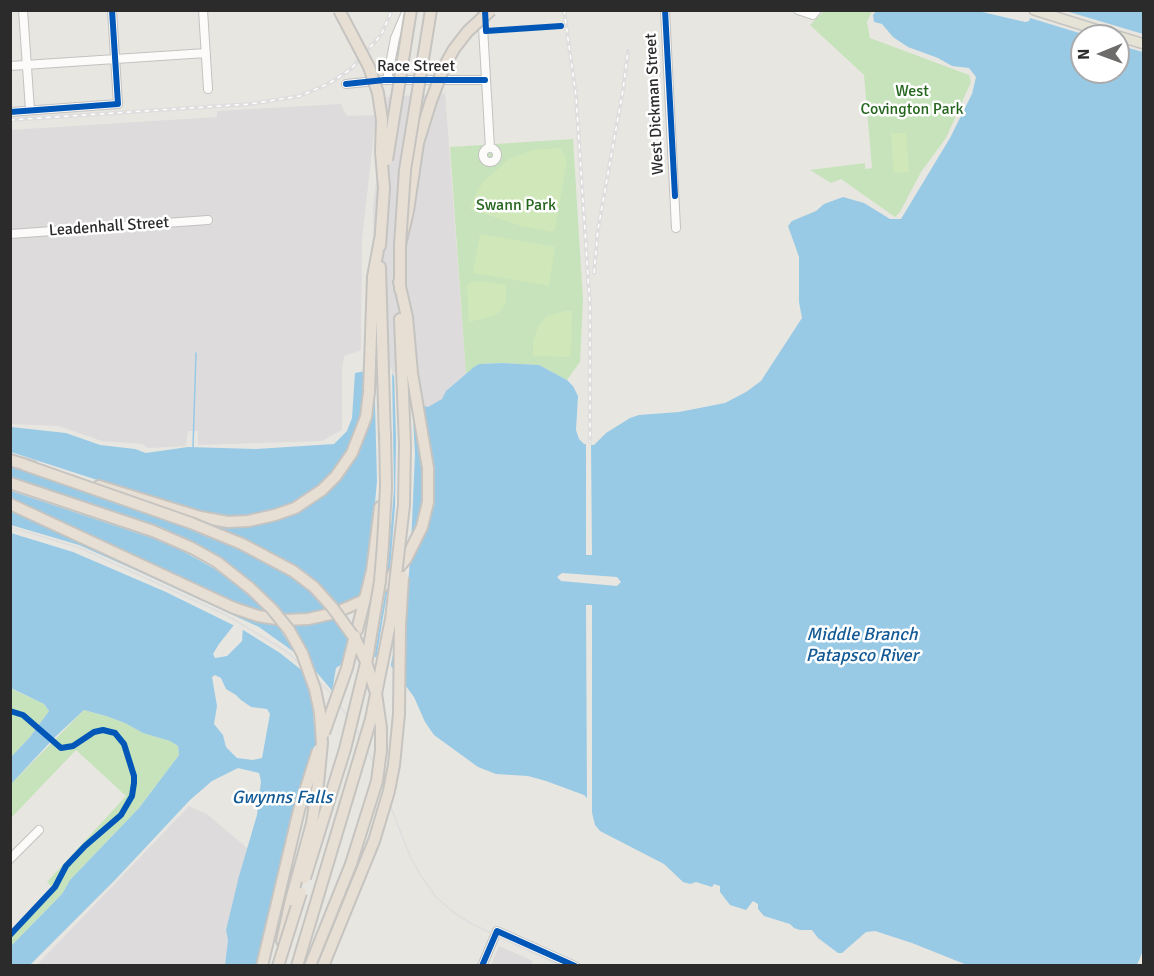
<!DOCTYPE html>
<html>
<head>
<meta charset="utf-8">
<style>
	body { margin:0 }
	#map { position:relative; width:1154px; height:976px; overflow:hidden; background:#e8e6e0; font-family:Signika,sans-serif }
	canvas { display:block }
	.frame { position:absolute; inset:0; border:12px solid #2b2b2b; pointer-events:none }
	.north { position:absolute; left:1070px; top:24px; width:60px; height:60px; box-sizing:border-box; background:#fff; border:2px solid #aaa; border-radius:50%; rotate:269deg; font-size:16px; font-weight:700; line-height:24px; text-align:center; color:#2b2b2b }
	.north::after { content:''; display:block; margin:auto; width:21px; height:27px; background:#6d6c6a; clip-path:polygon(50% 0,100% 100%,50% 72%,0 100%) }
</style>
</head>
<body>
<div id="map">
<canvas width="1154" height="976"></canvas>
<div class="frame"></div>
<div class="north">N</div>
</div>
<script>
const ctx = document.querySelector('canvas').getContext('2d');
ctx.lineJoin = 'round';
function fillPath(path, color) { ctx.fillStyle = color; ctx.fill(path, 'evenodd'); }
const toPath = rows => new Path2D(rows.map(r => 'M' + r).join(''));
function strokePath(path, color, width, dash) { ctx.strokeStyle = color; ctx.lineWidth = width; ctx.lineCap = dash ? 'butt' : 'round'; ctx.setLineDash(dash || []); ctx.stroke(path); }
function label(font, color, halo, rows, align = 'center') {
  ctx.font = font + ' Signika,sans-serif'; ctx.lineWidth = 5; ctx.setLineDash([]); ctx.textBaseline = 'middle'; ctx.strokeStyle = halo; ctx.fillStyle = color; for (const [text, x, y, turn = 0] of rows) {
    ctx.save(); ctx.translate(x, y); ctx.rotate((+turn || 0) * Math.PI / 180); ctx.textAlign = isNaN(turn) ? turn : align; if (halo) ctx.strokeText(text, 0, 0); ctx.fillText(text, 0, 0); ctx.restore();
  }
}
fillPath(toPath([
	[445,93,466,374,446,391,443,399,428,407,410,402,376,369,373,207,387,97],
	[341,104,347,116,376,115,362,239,361,350,344,356,342,369,342,430,322,441,198,445,198,431,188,431,186,446,148,448,142,444,102,441,58,426,11,424,10,130,217,117,217,111],
	[189,806,207,814,247,848,226,930,228,940,225,965,36,966],
	[499,946,533,961,531,965,491,965]
]), '#dddbdc');
fillPath(toPath([
	[824,11,872,11,867,22,870,38,969,75,971,82,946,138,921,172,900,212,895,217,841,179,831,183,810,170,865,163,865,169,872,168,864,75,810,25],
	[573,139,583,300,580,362,567,380,539,365,502,363,479,364,466,374,450,147],
	[10,688,44,704,49,711,30,737,11,757],
	[84,710,106,716,125,723,143,733,170,741,178,746,179,755,139,808,70,880,62,894,11,946,11,933,53,888,47,882,126,796,76,750,11,818,11,784]
]), '#c7e3bb');
fillPath(toPath([
	[891,133,906,133,909,172,894,173],
	[560,148,567,160,555,229,551,232,521,226,470,209,477,191,484,181,509,159,533,150],
	[480,234,555,247,549,286,473,273],
	[483,281,506,285,506,302,501,311,493,316,469,322,467,286,470,282],
	[565,311,572,311,571,354,568,357,533,356,533,341,539,325,547,316]
]), '#d0e7b9');
fillPath(toPath([
	[876,11,978,11,1025,22,1029,21,1033,11,1143,11,1144,948,1137,965,967,965,912,943,875,931,866,932,842,953,838,953,818,938,812,930,800,930,794,928,790,924,764,916,758,909,758,904,753,901,746,910,730,905,720,892,720,886,714,884,712,887,696,882,690,884,683,882,664,864,600,831,595,825,589,800,584,795,546,781,528,776,496,774,478,767,434,735,425,722,414,697,389,663,383,659,367,655,354,656,336,668,323,745,312,777,266,965,225,965,228,940,226,930,239,876,257,815,261,781,259,773,238,768,212,781,190,800,116,879,29,966,11,965,11,946,62,894,70,880,139,808,179,755,178,746,170,741,143,733,125,723,106,716,84,710,55,737,11,784,11,757,30,737,49,711,44,704,11,688,11,427,66,433,100,445,135,449,146,453,188,447,256,449,334,444,347,431,352,418,355,373,376,369,391,372,410,402,428,407,442,399,446,391,474,367,479,364,502,363,539,365,567,380,573,386,578,396,576,430,579,439,584,444,590,445,594,445,606,433,630,418,639,415,679,412,725,403,746,392,761,381,802,318,799,302,799,257,788,226,792,221,816,211,824,204,843,197,864,203,890,219,901,219,950,138,972,94,976,77,969,68,952,66,938,58,908,47,893,37,882,24,874,22,873,15],
	[1082,36,1118,36,1118,72,1082,72],
	[234,625,243,626,242,641,227,656,215,658,213,654,219,644],
	[215,675,221,678,226,689,236,695,241,700,251,707,267,709,270,714,262,758,253,760,237,758,226,747,223,735,214,724,217,706,212,677]
]), '#98cae6');
fillPath(toPath([
	[1030,10,1066,11,1143,34,1143,52,1118,45,1118,36,1089,36,1027,17],
	[374,366,392,369,394,489,387,578,390,570,395,506,396,440,394,371,412,400,415,454,411,545,422,519,427,482,414,400,420,402,432,469,433,488,429,514,420,541,410,560,404,633,403,688,397,679,397,635,390,669,387,665,376,660,388,587,386,588,374,659,357,659,358,654,355,649,351,661,343,666,350,640,335,617,308,623,290,624,313,668,334,693,326,735,325,745,311,791,314,769,308,787,264,965,258,965,295,809,316,745,312,702,304,672,280,653,240,628,239,626,237,627,166,592,73,552,11,533,11,525,79,545,133,569,259,627,294,652,293,650,276,623,241,614,11,508,11,501,235,605,270,616,249,594,215,569,170,544,11,491,11,478,150,526,190,542,226,563,249,580,284,617,306,617,330,612,311,592,292,576,242,548,176,522,11,465,11,452,202,514,237,518,266,515,285,508,310,495,325,482,340,466,358,432,364,406,366,368,373,367,370,408,363,436,347,466,328,489,305,505,270,520,240,524,206,522,252,542,296,567,319,585,341,608,361,599,371,547,377,481],
	[586,442,591,442,592,555,586,555],
	[562,573,617,577,621,582,617,586,561,581,557,577],
	[586,605,592,605,592,824,587,801]
]), '#e8e6e0');
strokePath(toPath([
	[193,447,196,353]
]), '#98cae6', 1.5);
const minor = toPath([
	[23,10,30,110],
	[203,10,208,89],
	[482,10,490,148],
	[665,10,676,228],
	[798,10,813,15,817,10],
	[10,66,206,53],
	[387,80,395,38,407,10],
	[346,84,384,80,485,80],
	[10,112,118,104,112,10],
	'483 155a7 7 0 1 1 14 0a7 7 0 1 1-14 0Z',
	[10,234,208,220],
	[10,859,39,830],
	[482,966,497,931,575,966]
]);
const major = toPath([
	[1034,10,1117,36],
	[1118,36,1144,44]
]);
const highway = toPath([
	[380,246,384,188],
	[380,267,385,441],
	[400,289,400,245,408,211,418,143,431,101],
	[400,319,405,445,404,505],
	[10,460,33,467],
	[99,486,200,517,228,522,248,521,275,515,295,508,322,490,336,476,352,453,366,417,369,392,373,277,380,239],
	[10,504,234,608,258,616,283,620,308,619,335,613,362,601,384,585,406,559,422,527,428,502,428,468,412,373,407,317,399,282],
	[357,630,372,571,380,507],
	[282,941,291,900],
	[310,966,351,864]
]);
strokePath(minor, '#c2c2c1', 10);
strokePath(major, '#c5c4c1', 12);
strokePath(highway, '#c5c4c1', 14);
strokePath(minor, '#fcfbfa', 8);
strokePath(major, '#e5e3d5', 9);
strokePath(highway, '#e8dfd4', 10);
strokePath(toPath([
	[10,527,80,548,226,615,286,651,328,690,354,725,373,762,410,856,421,876,436,897,453,912,470,923,561,966]
]), '#dedede', 1.5);
const rail = toPath([
	[564,10,576,96,590,307,590,442],
	[10,120,250,104,300,96,328,84,351,69,381,35,392,10],
	[594,273,598,229,623,90,628,51]
]);
strokePath(rail, '#dedede', 4);
strokePath(rail, '#fff', 1.5, [4.5]);
const highwayBridge = toPath([
	[339,10,369,67,378,93,382,120,381,152,384,188],
	[431,101,444,67,454,49,468,31,491,10],
	[387,160,411,10],
	[400,245,405,170,431,10],
	[25,465,191,523,242,544,293,571,314,587,332,607,356,640,366,662,376,693,381,728,381,750,377,781,351,864],
	[10,483,153,531,192,548,217,562,250,588,272,609,289,630,302,653,315,689,320,713,322,743,318,784,312,823,291,900],
	[324,733,347,668,355,636],
	[305,878,345,749,367,659,380,581,383,544,386,487,385,432],
	[262,966,299,810,318,750],
	[278,966,301,893],
	[297,966,371,719,391,619,404,505],
	[323,966,374,841,389,791,394,765,399,714,400,625,403,577]
]);
strokePath(highwayBridge, '#c5c4c1', 14, []);
strokePath(highwayBridge, '#e8dfd4', 10);
strokePath(toPath([
	[485,10,486,31,561,26],
	[665,10,675,196],
	[346,84,384,80,485,80],
	[10,112,118,104,112,10],
	[10,711,23,715,61,748,73,746,94,732,103,730,115,733,124,744,134,776,134,783,132,796,121,815,85,846,66,866,55,887,10,935],
	[482,966,497,931,575,966]
]), '#0057b8', 6);
label('16px', '#2b2b2b', '#fff', [
	["Race Street",416,67],
	["West Dickman Street",655,104,-93],
	["Leadenhall Street",109,227,-4]
]);
label('16px', '#25651e', '#fff', [
	["West",912,92],
	["Covington Park",912,110],
	["Swann Park",516,206]
]);
label('italic 18px', '#145b96', '#fff', [
	["Middle Branch",862,635],
	["Patapsco River",862,656],
	["Gwynns Falls",282,798]
]);
</script>
</body>
</html>
